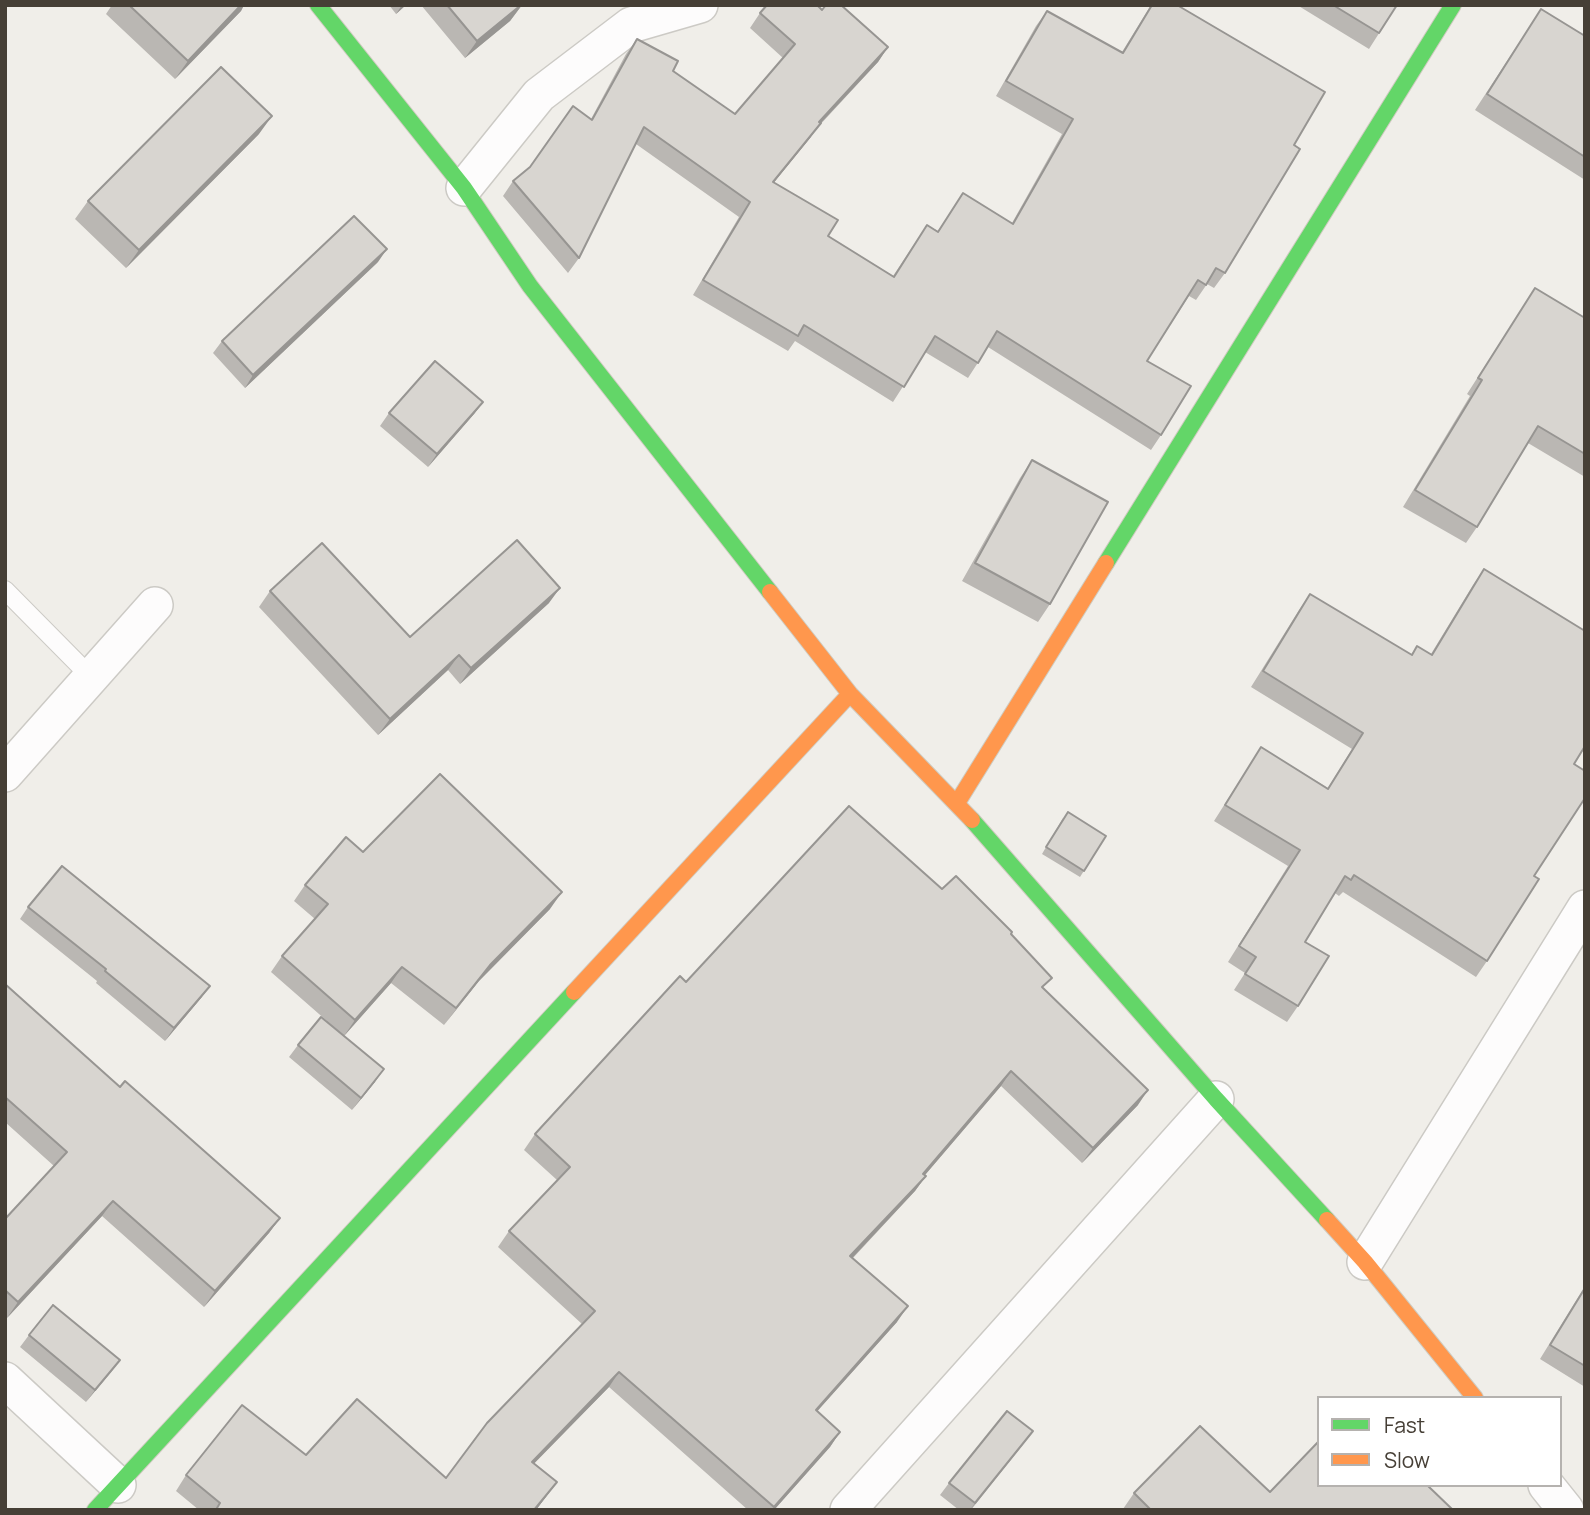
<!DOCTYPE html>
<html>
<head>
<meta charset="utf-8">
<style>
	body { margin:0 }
	#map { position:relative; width:1590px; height:1515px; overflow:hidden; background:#f0eee9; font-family:Manrope,sans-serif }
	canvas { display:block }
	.frame { position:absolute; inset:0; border:7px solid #463f36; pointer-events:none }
	.legend { position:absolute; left:1317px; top:1396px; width:245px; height:91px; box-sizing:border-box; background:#fff; border:2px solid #b5b2af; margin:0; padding:9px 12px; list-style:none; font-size:21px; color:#463f36 }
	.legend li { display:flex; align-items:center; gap:14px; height:35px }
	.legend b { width:35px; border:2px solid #b5b2af }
</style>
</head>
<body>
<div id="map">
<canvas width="1590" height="1515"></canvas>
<div class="frame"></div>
<ul class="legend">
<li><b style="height:9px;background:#63d668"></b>Fast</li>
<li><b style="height:9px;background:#ff974d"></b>Slow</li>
</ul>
</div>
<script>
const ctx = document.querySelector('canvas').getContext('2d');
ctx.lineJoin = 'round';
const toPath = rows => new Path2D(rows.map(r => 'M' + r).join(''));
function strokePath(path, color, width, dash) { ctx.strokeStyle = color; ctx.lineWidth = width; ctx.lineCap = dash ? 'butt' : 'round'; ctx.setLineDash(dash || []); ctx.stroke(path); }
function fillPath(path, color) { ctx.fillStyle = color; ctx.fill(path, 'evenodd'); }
const lane = toPath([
	[5,590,91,677]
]);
const street = toPath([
	[464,188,539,95,631,25,700,5],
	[5,774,155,605],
	[1365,1262,1585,908],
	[5,1380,118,1485],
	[1546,1485,1566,1510],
	[848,1510,1216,1099]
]);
const fast = toPath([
	[318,5,464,188,530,286,770,592],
	[1106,563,1453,5],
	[972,820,1216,1099,1327,1220],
	[95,1510,574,992]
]);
const slow = toPath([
	[770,592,850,694,972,820],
	[957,803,1106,563],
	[574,992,850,694],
	[1327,1220,1365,1262,1475,1398]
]);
strokePath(lane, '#cccac5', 20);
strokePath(street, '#cccac5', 38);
strokePath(fast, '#cfcbc0', 18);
strokePath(slow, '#cfcbc0', 18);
strokePath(lane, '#fdfcfc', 18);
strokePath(street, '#fdfcfc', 35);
strokePath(fast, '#63d668', 16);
strokePath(slow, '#ff974d', 16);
fillPath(toPath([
	[112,5,244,5,241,11,175,79,106,14],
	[389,5,406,5,396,14],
	[421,5,522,5,510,21,465,58],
	[1151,5,1177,5,1294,145,1225,273,1214,288,1207,284,1196,300,1189,296,1147,361,1161,435,1151,450,988,347,968,378,925,352,893,402,795,341,788,351,693,295,739,217,636,144,579,258,568,273,503,196,513,181,591,119,626,54,637,39,673,71,735,114,783,58,750,28,760,13,822,10,888,47,878,62,818,127,810,138,774,182,828,236,893,276,927,225,938,231,963,193,1012,223,1062,134,996,96,1036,26,1047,11,1122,52],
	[1297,5,1397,5,1369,49],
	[1541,9,1585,36,1585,180,1475,110],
	[259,134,126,268,75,219,88,201],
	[378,262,245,388,213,353,222,341],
	[1535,288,1585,318,1585,477,1528,443,1477,527,1466,543,1403,507,1470,396,1467,394],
	[483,402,474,414,428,467,380,426,389,413],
	[1032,460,1050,604,1038,622,962,581,1020,478],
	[1484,569,1574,764,1534,876,1487,961,1476,977,1343,892,1339,896,1335,893,1305,942,1298,1006,1287,1022,1234,990,1245,973,1228,962,1288,866,1214,821,1261,747,1328,788,1352,749,1251,687,1299,610,1310,594,1411,655,1417,646,1431,654,1473,585],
	[270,591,410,637,549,603,460,684,448,670,378,735,259,607],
	[1063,818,1106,836,1080,877,1042,854],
	[363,852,550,909,479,981,444,1025,391,983,344,1036,375,1082,352,1110,289,1057,298,1045,327,1021,271,972,282,956,315,919,294,901,305,885],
	[942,889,1011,934,1044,989,1138,1105,1082,1163,1001,1086,925,1175,926,1176,915,1191,853,1258,897,1322,817,1411,840,1432,830,1447,774,1510,748,1510,609,1387,534,1463,557,1482,536,1510,199,1510,176,1491,186,1475,306,1455,446,1478,582,1324,498,1247,509,1231,557,1180,524,1150,535,1134,686,982],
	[28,907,210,986,201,998,165,1041,96,983,97,981,20,919],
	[5,984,120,1087,280,1218,269,1233,204,1307,102,1216,7,1318,5,1316,5,1219,54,1166,5,1122],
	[1585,1286,1585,1387,1540,1359],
	[29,1335,120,1360,86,1402,20,1347],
	[1024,1443,971,1510,959,1510,940,1495,949,1483],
	[1270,1492,1453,1510,1123,1509,1134,1493]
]), '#bab7b3');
fillPath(toPath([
	[241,5,244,5,241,11,175,79,188,61],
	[402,5,406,5,396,14],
	[522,5,510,21,465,58,477,41],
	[888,47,878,62,818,126,810,138,762,197,819,122],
	[272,116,259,134,126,268,139,250],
	[387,249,378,262,245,388,253,375],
	[483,402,474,414,428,467,437,454],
	[560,588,549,603,460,684,471,668],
	[459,655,448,670,378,735,390,719],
	[562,892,550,909,479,981,444,1025,490,965],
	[402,967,391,983,344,1036,355,1020],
	[210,986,201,998,165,1041,174,1028],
	[384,1069,375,1082,352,1110,361,1098],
	[1011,1071,1001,1086,913,1189,923,1174],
	[1148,1090,1138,1105,1082,1163,1093,1148],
	[926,1176,915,1191,840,1271,850,1256],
	[113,1201,102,1216,7,1318,18,1302],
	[280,1218,269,1233,204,1307,215,1291],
	[908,1306,897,1322,805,1425,816,1410],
	[120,1360,111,1372,86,1402,95,1390],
	[619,1372,609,1387,521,1477,532,1462],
	[1033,1431,1024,1443,970,1510,975,1503],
	[840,1432,830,1447,774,1510,772,1510],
	[557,1482,536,1510,534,1510]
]), '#979592');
const building = toPath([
	[129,5,241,5,188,61,129,5],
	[447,5,521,5,477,41,447,5],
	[767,5,817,5,822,10,826,5,841,5,888,47,819,122,821,123,773,182,838,220,828,236,894,277,927,225,938,232,963,193,1013,224,1073,119,1006,81,1047,11,1123,53,1152,5,1177,5,1325,92,1294,145,1300,149,1225,273,1216,268,1206,285,1198,280,1147,361,1191,386,1161,435,997,331,978,363,935,336,904,387,804,325,798,336,703,280,750,202,644,127,579,258,513,181,530,167,573,106,592,120,637,39,678,61,673,71,735,114,795,44,760,13,767,5],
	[1333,5,1397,5,1379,33,1333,5],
	[1541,9,1585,36,1585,157,1487,94,1541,9],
	[221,67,272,116,139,250,88,201,221,67],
	[354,216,387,249,253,375,222,341,354,216],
	[1535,288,1585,318,1585,454,1538,426,1477,527,1415,490,1482,380,1478,378,1535,288],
	[435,361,483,402,437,454,389,413,435,361],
	[1032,460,1108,502,1050,604,975,563,1032,460],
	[517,540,560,588,471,668,459,655,390,719,270,591,322,543,410,637,517,540],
	[1484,569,1585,631,1585,746,1574,764,1585,771,1585,798,1534,876,1539,879,1487,961,1354,875,1351,880,1345,876,1305,942,1329,956,1298,1006,1245,974,1256,957,1239,946,1300,850,1225,805,1261,747,1328,789,1363,733,1263,671,1310,594,1412,655,1417,646,1432,655,1484,569],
	[440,774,562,892,490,965,456,1008,402,967,355,1020,282,956,328,904,305,885,346,837,363,852,440,774],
	[849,806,942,889,956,876,1012,932,1011,934,1052,978,1042,987,1148,1090,1093,1148,1011,1071,923,1174,926,1176,850,1256,908,1306,816,1410,840,1432,774,1507,619,1372,532,1462,557,1482,534,1510,219,1510,217,1508,220,1503,186,1475,242,1405,306,1455,357,1399,446,1478,487,1423,595,1311,509,1231,570,1167,535,1134,680,976,686,982,849,806],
	[1068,812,1106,836,1084,871,1046,847,1068,812],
	[62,866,210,986,174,1028,105,971,106,969,28,907,62,866],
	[5,984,120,1087,125,1081,280,1218,215,1291,113,1201,18,1302,5,1290,5,1219,67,1152,5,1097,5,984],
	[321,1017,384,1069,361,1098,298,1045,321,1017],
	[1585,1288,1585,1366,1550,1345,1585,1288],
	[53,1305,120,1360,95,1390,29,1335,53,1305],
	[1007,1411,1033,1431,975,1503,949,1483,1007,1411],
	[1200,1426,1270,1492,1319,1441,1319,1485,1427,1485,1453,1510,1151,1510,1134,1493,1200,1426]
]);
fillPath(building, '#d8d5d0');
strokePath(building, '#979592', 2);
</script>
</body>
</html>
